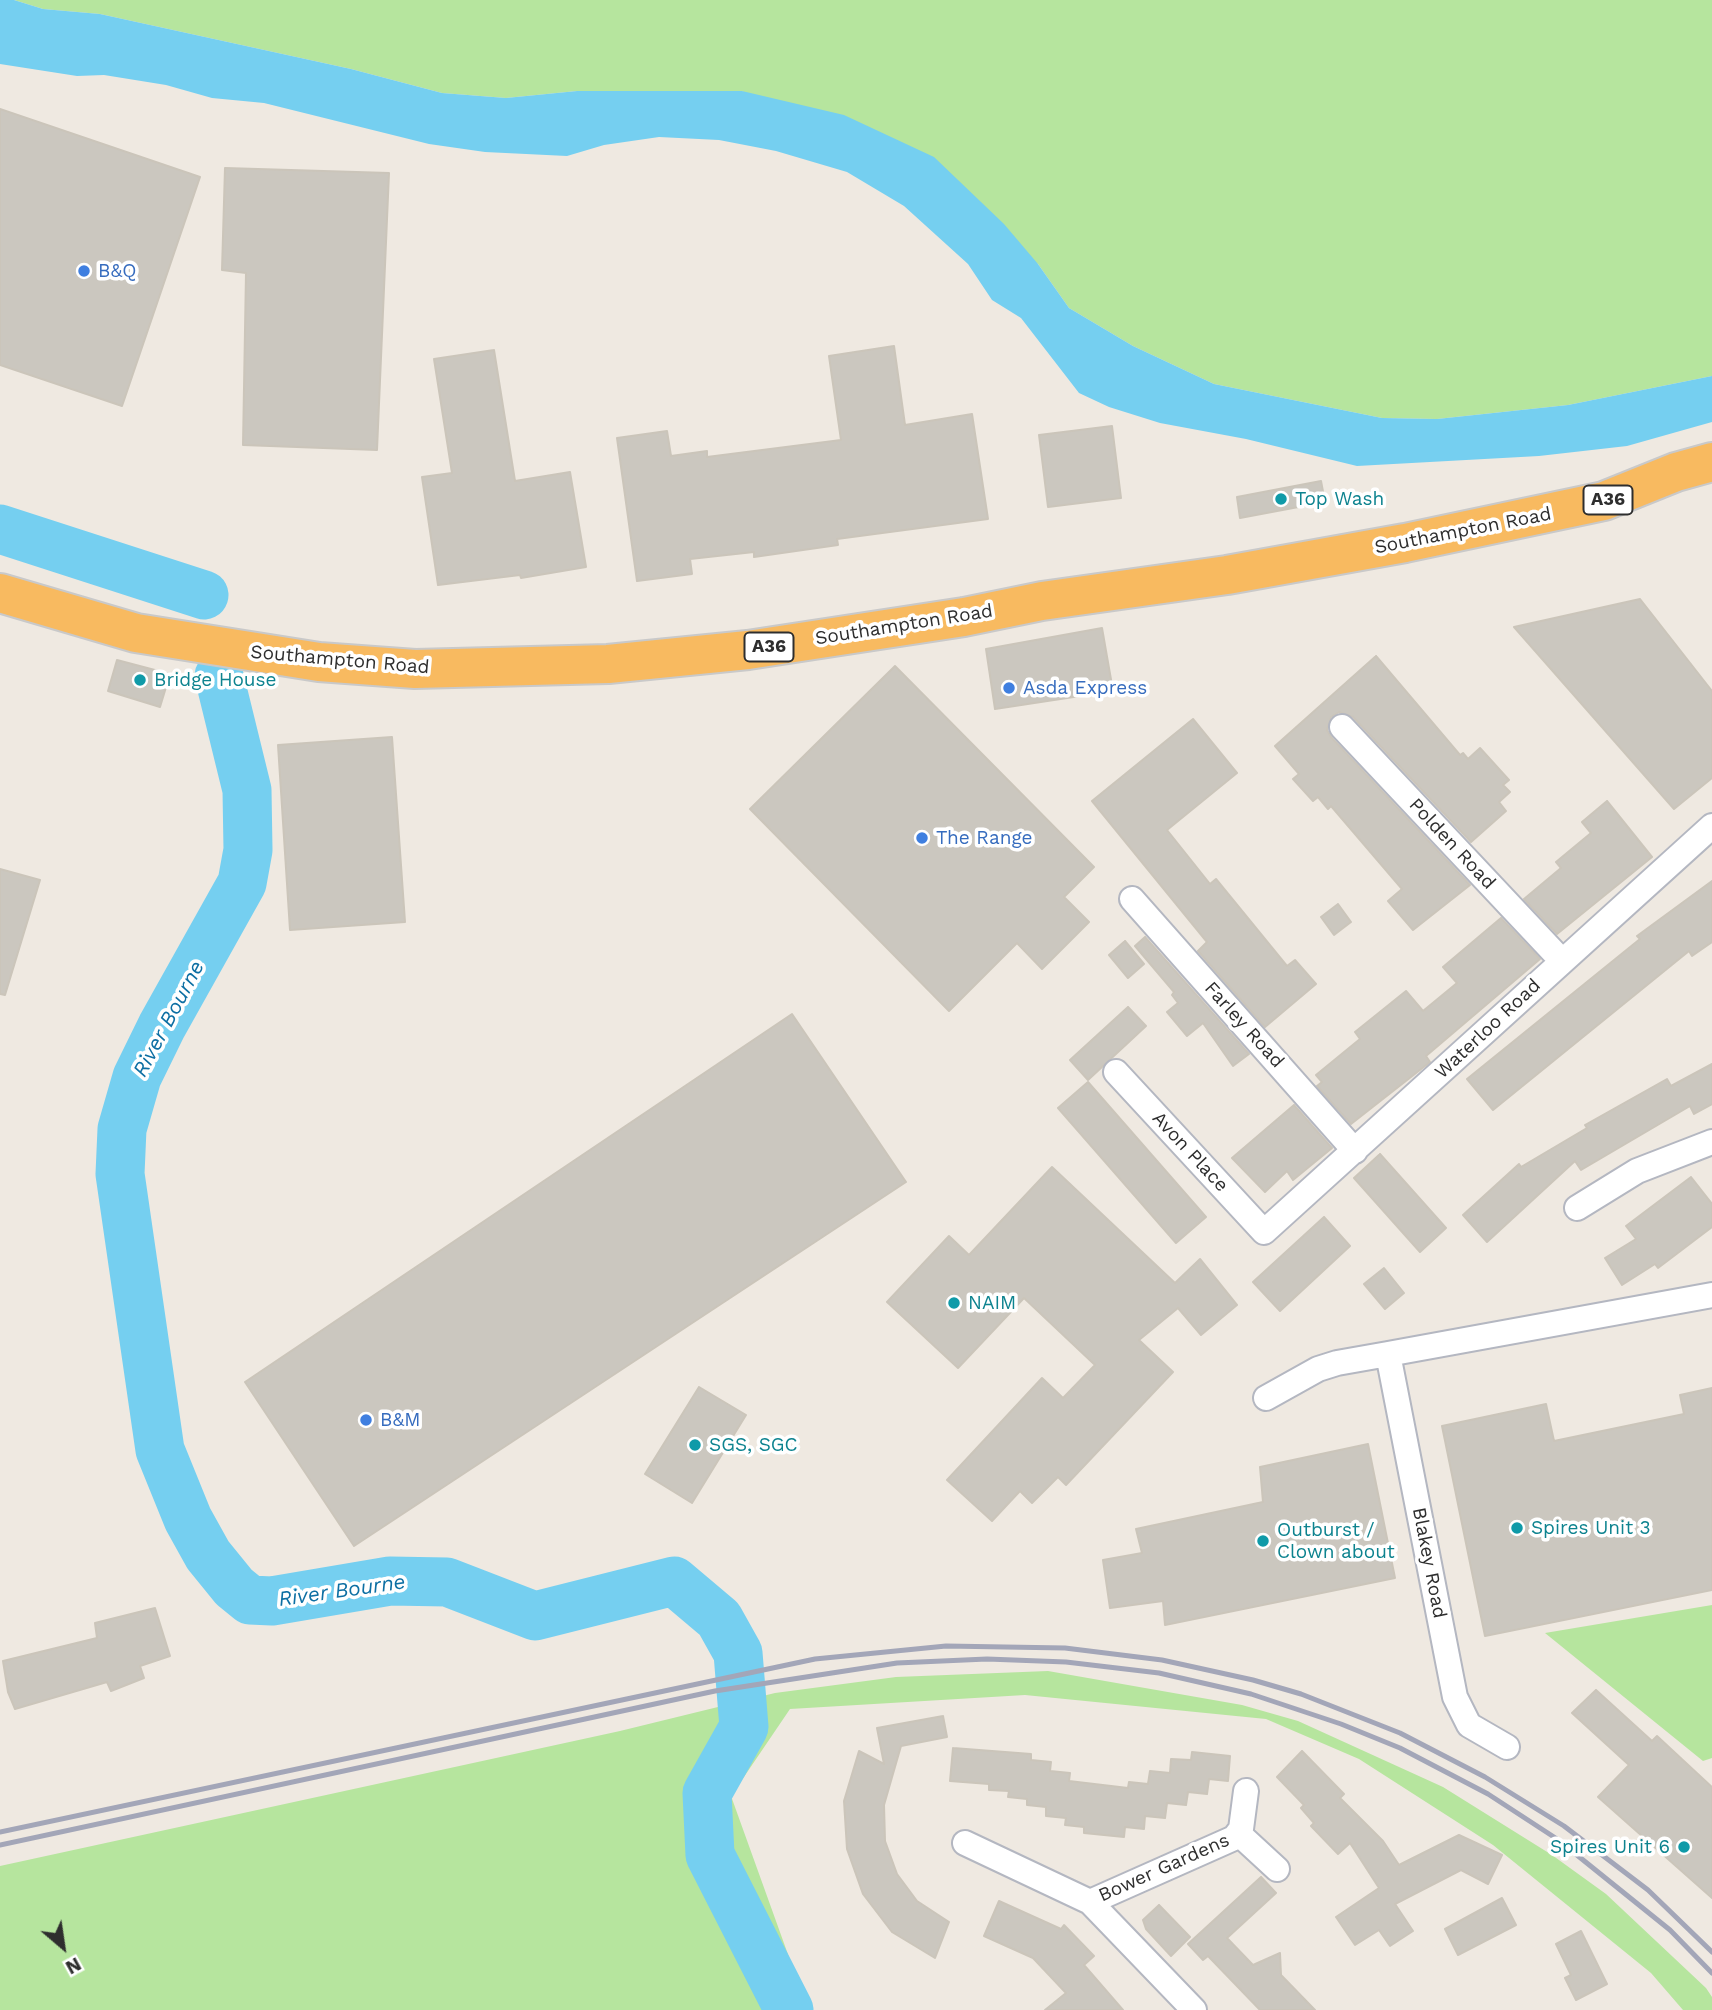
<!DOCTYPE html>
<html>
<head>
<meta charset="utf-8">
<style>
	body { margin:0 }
	#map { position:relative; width:1712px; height:2010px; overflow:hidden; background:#efe9e1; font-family:"Work Sans",sans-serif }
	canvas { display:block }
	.north { position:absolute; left:28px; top:1912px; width:70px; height:70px; -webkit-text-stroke:5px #fff; paint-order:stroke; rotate:151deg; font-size:19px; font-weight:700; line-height:28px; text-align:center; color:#2e2e2e }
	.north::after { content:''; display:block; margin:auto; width:24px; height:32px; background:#2e2e2e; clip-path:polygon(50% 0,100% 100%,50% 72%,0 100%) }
</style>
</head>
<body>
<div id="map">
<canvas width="1712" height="2010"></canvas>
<div class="north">N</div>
</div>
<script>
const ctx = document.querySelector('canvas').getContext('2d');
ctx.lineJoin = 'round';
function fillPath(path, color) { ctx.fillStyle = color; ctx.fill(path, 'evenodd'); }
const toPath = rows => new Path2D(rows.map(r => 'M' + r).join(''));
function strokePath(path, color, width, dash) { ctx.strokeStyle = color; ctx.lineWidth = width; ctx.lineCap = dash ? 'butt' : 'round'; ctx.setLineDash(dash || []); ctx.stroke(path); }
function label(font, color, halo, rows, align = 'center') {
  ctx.font = font + ' "Work Sans",sans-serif'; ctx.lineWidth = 7; ctx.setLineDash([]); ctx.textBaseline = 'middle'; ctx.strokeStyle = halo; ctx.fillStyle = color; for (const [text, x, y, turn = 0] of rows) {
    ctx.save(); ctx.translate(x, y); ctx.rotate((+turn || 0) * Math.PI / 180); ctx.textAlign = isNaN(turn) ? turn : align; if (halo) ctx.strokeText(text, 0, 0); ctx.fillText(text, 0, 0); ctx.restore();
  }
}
fillPath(toPath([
	[14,0,1712,0,1712,376,1568,405,1437,419,1382,418,1214,384,1133,346,1069,308,1038,264,742,91,577,91,506,98,442,93,351,69,100,14,43,9],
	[1712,1605,1712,1758,1703,1761,1545,1633],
	[1048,1671,1242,1705,1298,1721,1443,1787,1552,1855,1606,1894,1706,1988,1712,1997,1712,2010,1683,2010,1651,1973,1493,1845,1359,1759,1266,1719,1025,1695,790,1709,731,1796,808,2010,0,2010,0,1866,620,1731,775,1693,896,1677]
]), '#b6e59e');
fillPath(toPath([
	[0,0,14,0,43,9,100,14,351,69,442,93,506,98,577,91,742,91,844,115,934,157,1004,224,1038,264,1069,308,1133,346,1214,384,1382,418,1437,419,1568,405,1712,376,1712,422,1627,446,1539,456,1357,466,1246,439,1160,423,1109,407,1079,393,1021,318,992,300,968,264,904,206,847,172,776,151,719,140,659,137,604,145,567,156,485,152,429,144,264,103,212,98,166,85,104,75,77,76,0,64]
]), '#75cff0');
strokePath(toPath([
	[0,529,204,595],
	[219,676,247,790,248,850,242,883,162,1026,137,1077,122,1129,120,1174,160,1450,188,1519,208,1555,234,1587,250,1600,272,1601,390,1581,447,1582,535,1616,674,1581,719,1619,738,1653,744,1727,707,1793,710,1855,789,2010]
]), '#75cff0', 49);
const building = toPath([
	[0,109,200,177,122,406,0,365,0,109],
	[225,168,389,173,377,450,243,445,246,273,222,270,225,168],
	[894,346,905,425,972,414,988,519,837,539,838,545,754,557,754,552,690,559,692,574,637,581,617,438,667,431,671,456,707,451,707,457,841,440,829,356,894,346],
	[494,350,515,481,570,472,586,567,521,578,520,575,438,585,422,477,452,473,434,359,494,350],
	[1112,426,1121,498,1048,507,1039,435,1112,426],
	[1321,481,1325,502,1240,518,1237,497,1321,481],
	[1640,599,1712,691,1712,778,1674,809,1514,627,1640,599],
	[1102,628,1113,691,995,709,986,649,1102,628],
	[1376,656,1460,755,1463,753,1468,759,1480,748,1509,780,1503,785,1510,792,1499,802,1506,811,1471,842,1353,717,1339,712,1331,717,1327,730,1331,737,1470,885,1413,930,1388,901,1402,889,1331,806,1328,809,1318,797,1313,801,1293,779,1299,774,1275,746,1376,656],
	[117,660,170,674,160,707,108,691,117,660],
	[895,666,1094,867,1064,897,1089,922,1042,969,1017,943,949,1011,750,809,895,666],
	[1193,719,1237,773,1167,830,1210,884,1216,879,1287,966,1295,960,1316,984,1265,1027,1198,951,1207,942,1092,801,1193,719],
	[392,737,405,922,290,930,278,745,392,737],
	[1607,801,1652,857,1557,934,1524,899,1561,868,1556,862,1591,833,1582,822,1607,801],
	[0,869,40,880,5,995,0,994,0,869],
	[1712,881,1712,942,1692,956,1689,951,1493,1110,1467,1079,1640,939,1637,936,1712,881],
	[1338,904,1351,922,1334,935,1321,917,1338,904],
	[1501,918,1540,959,1426,1056,1430,1062,1425,1066,1351,1124,1317,1086,1322,1082,1316,1075,1360,1039,1355,1032,1406,991,1423,1011,1457,983,1443,967,1501,918],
	[1145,937,1249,1054,1233,1066,1203,1023,1187,1036,1167,1012,1178,1003,1172,995,1174,992,1135,946,1145,937],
	[1125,941,1144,964,1128,978,1109,955,1125,941],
	[1128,1007,1146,1026,1088,1080,1070,1060,1128,1007],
	[792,1014,906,1182,354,1546,245,1382,792,1014],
	[1712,1064,1712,1104,1694,1114,1690,1106,1581,1170,1575,1161,1487,1242,1463,1215,1519,1164,1521,1167,1587,1128,1585,1125,1667,1079,1671,1086,1712,1064],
	[1088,1082,1206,1217,1176,1243,1058,1108,1088,1082],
	[1294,1105,1332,1148,1293,1180,1287,1171,1265,1192,1232,1158,1294,1105],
	[1380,1154,1446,1228,1420,1252,1354,1178,1380,1154],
	[1052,1167,1175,1283,1200,1259,1237,1305,1201,1335,1178,1308,1139,1340,1173,1372,1066,1485,1058,1477,1032,1503,1020,1491,992,1521,947,1480,1042,1378,1063,1398,1095,1365,1024,1298,958,1368,887,1302,949,1236,969,1255,1052,1167],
	[1691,1177,1712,1204,1712,1227,1658,1268,1655,1264,1622,1285,1605,1258,1636,1239,1626,1226,1691,1177],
	[1324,1217,1350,1246,1280,1311,1253,1282,1324,1217],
	[1384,1268,1404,1293,1385,1309,1364,1284,1384,1268],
	[699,1387,746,1415,692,1503,645,1474,699,1387],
	[1712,1388,1712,1590,1485,1636,1442,1426,1546,1404,1554,1441,1684,1414,1680,1395,1712,1388],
	[1368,1444,1395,1578,1165,1625,1163,1601,1110,1608,1103,1560,1142,1553,1136,1529,1263,1502,1260,1467,1368,1444],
	[155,1608,170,1656,140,1666,144,1678,111,1691,107,1682,15,1709,8,1692,3,1661,97,1638,95,1623,155,1608],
	[1596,1690,1652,1741,1657,1736,1712,1787,1712,1898,1598,1797,1629,1765,1572,1713,1596,1690],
	[943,1716,947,1737,901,1746,884,1805,885,1841,897,1874,917,1901,949,1922,935,1958,892,1932,863,1894,847,1849,844,1801,859,1751,884,1764,877,1728,943,1716],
	[953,1748,1031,1754,1031,1760,1051,1762,1050,1771,1070,1773,1069,1781,1128,1788,1129,1782,1148,1784,1150,1771,1170,1773,1171,1759,1191,1760,1192,1752,1230,1756,1228,1781,1209,1779,1207,1794,1188,1792,1186,1805,1167,1803,1165,1818,1145,1816,1144,1829,1125,1827,1124,1837,1084,1833,1084,1827,1065,1825,1066,1818,1046,1816,1046,1807,1027,1805,1027,1799,1008,1797,1009,1791,989,1790,989,1784,950,1781,953,1748],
	[1302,1751,1344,1794,1340,1798,1383,1841,1399,1865,1459,1835,1502,1855,1488,1884,1461,1870,1395,1904,1413,1931,1390,1946,1379,1930,1355,1945,1336,1917,1379,1888,1350,1843,1338,1854,1311,1826,1314,1823,1301,1808,1304,1805,1277,1777,1302,1751],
	[1261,1877,1276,1893,1227,1938,1253,1965,1280,1953,1281,1975,1315,2010,1260,2010,1208,1956,1203,1960,1188,1944,1261,1877],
	[1502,1898,1516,1925,1458,1955,1445,1929,1502,1898],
	[999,1901,1061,1929,1064,1925,1094,1956,1084,1965,1123,2010,1045,2010,1066,1993,1033,1958,984,1936,999,1901],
	[1159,1905,1190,1937,1171,1956,1146,1929,1143,1920,1159,1905],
	[1581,1931,1607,1984,1576,2000,1565,1978,1571,1975,1556,1944,1581,1931]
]);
fillPath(building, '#cbc7bf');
strokePath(building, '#cbc5ba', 2);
const minor = toPath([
	[1342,727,1562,961],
	[1132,899,1355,1151],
	[1116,1072,1264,1232,1712,826],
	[1577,1208,1637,1171,1712,1142],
	[1266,1398,1318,1369,1337,1363,1388,1354],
	[1507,1747,1469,1725,1455,1697,1388,1354,1712,1295],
	[1239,1834,1277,1869],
	[965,1843,1090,1902,1194,2010],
	[1090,1902,1234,1838,1241,1829,1246,1791]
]);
const trunk = toPath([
	[0,593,136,633,319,662,415,669,608,664,748,650,964,617,1042,601,1227,575,1405,543,1604,501,1676,472,1712,462]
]);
strokePath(minor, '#b4b7c1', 28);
strokePath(trunk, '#c9c9c9', 42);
strokePath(minor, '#fff', 24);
strokePath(trunk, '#f8ba60', 38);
strokePath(toPath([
	[0,1832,815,1659,946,1646,1065,1648,1162,1660,1253,1680,1301,1694,1400,1733,1485,1777,1564,1826,1648,1890,1712,1952],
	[0,1845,715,1691,897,1663,987,1659,1066,1662,1159,1673,1251,1694,1341,1724,1400,1748,1488,1794,1557,1839,1670,1930,1712,1973]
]), '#a3a6b8', 5);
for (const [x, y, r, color] of [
	[84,271,7,"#3f7fe0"],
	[1281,499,7,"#0f9aa8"],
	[140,680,7,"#0f9aa8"],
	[1009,688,7,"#3f7fe0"],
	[922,838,7,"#3f7fe0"],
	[954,1303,7,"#0f9aa8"],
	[366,1420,7,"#3f7fe0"],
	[695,1445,7,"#0f9aa8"],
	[1517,1528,7,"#0f9aa8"],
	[1263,1541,7,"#0f9aa8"],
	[1684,1847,7,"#0f9aa8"]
]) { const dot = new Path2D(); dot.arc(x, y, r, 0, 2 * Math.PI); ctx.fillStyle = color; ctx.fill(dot); strokePath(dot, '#fff', 2.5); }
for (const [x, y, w] of [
	[1608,500,49],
	[769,647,49]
]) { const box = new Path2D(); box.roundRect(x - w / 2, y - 14.5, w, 29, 5); ctx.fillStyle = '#fff'; ctx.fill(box); strokePath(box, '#2e2e2e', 2); }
label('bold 18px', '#2e2e2e', null, [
	["A36",1608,500],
	["A36",769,647]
]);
label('19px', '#366cbe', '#fff', [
	["B&Q",98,271],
	["Asda Express",1023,688],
	["The Range",936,838],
	["B&M",380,1420]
], 'left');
label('19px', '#0d838f', '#fff', [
	["Top Wash",1295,499],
	["Bridge House",154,680],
	["NAIM",968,1303],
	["SGS, SGC",709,1445],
	["Spires Unit 3",1531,1528],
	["Outburst /",1277,1530],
	["Clown about",1277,1552],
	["Spires Unit 6",1670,1847,"right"]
], 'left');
label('19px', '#2e2e2e', '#fff', [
	["Southampton Road",1463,531,-11],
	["Southampton Road",904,625,-9],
	["Southampton Road",340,660,5],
	["Polden Road",1452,844,47],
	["Farley Road",1244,1025,48],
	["Waterloo Road",1488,1029,-43],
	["Avon Place",1190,1152,47],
	["Blakey Road",1429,1563,79],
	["Bower Gardens",1164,1868,-24]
]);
label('italic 21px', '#0d6fa3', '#fff', [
	["River Bourne",169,1019,-62],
	["River Bourne",342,1591,-8]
]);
</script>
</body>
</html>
